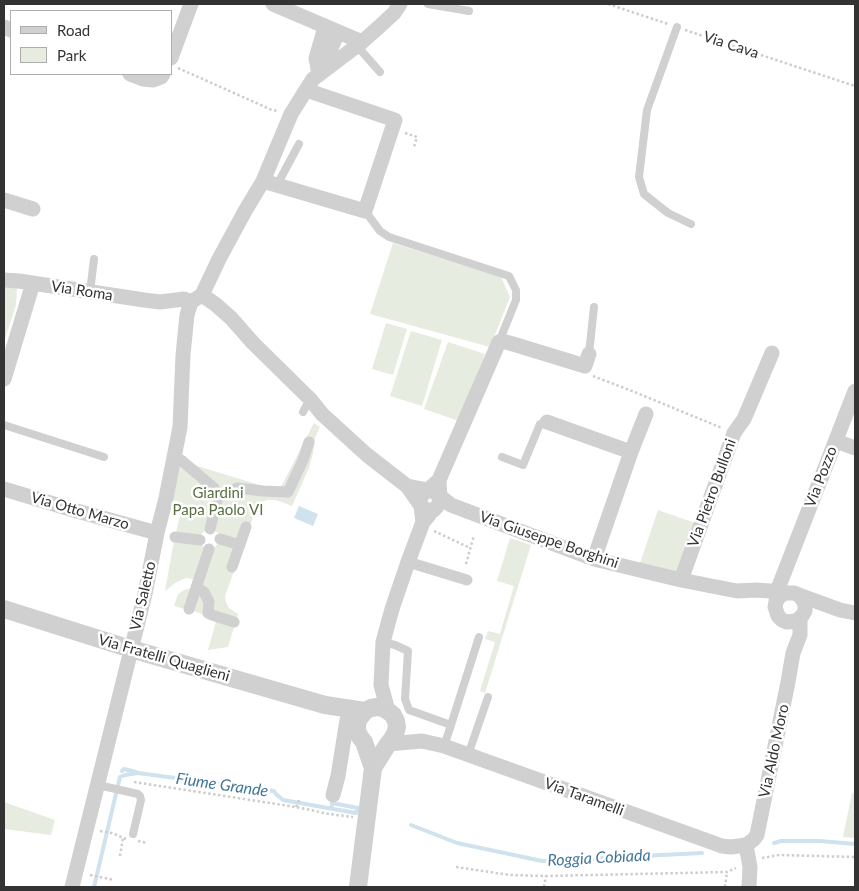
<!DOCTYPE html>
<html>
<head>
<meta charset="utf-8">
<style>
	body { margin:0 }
	#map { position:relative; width:859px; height:891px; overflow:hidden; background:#fff; font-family:Lato,sans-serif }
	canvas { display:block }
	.frame { position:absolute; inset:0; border:5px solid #333; pointer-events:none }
	.legend { position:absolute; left:10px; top:10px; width:162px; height:65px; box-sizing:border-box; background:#fff; border:1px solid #adadad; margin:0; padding:6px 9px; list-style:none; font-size:15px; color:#333 }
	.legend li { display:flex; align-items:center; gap:10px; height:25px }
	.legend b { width:25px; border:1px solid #adadad }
</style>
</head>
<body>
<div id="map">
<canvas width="859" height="891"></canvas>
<div class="frame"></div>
<ul class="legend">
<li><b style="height:6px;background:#d0d0d0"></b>Road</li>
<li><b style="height:14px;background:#e6ecdf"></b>Park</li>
</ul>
</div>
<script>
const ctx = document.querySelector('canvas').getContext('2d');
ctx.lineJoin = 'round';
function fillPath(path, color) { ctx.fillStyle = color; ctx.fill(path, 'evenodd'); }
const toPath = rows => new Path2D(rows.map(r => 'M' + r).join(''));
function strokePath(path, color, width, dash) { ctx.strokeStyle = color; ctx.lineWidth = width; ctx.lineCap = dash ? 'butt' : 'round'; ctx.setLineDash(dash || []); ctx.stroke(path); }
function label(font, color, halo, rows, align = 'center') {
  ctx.font = font + ' Lato,sans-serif'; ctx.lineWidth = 5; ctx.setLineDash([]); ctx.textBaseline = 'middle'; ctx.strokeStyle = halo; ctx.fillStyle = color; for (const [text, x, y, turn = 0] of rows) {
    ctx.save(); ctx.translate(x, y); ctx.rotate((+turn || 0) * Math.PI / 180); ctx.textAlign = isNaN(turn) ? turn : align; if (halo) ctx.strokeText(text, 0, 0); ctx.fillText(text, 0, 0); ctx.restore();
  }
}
fillPath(toPath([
	[393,243,501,277,510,297,490,347,370,314],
	[4,287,17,288,16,305,4,342],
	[386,323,407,329,393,375,372,369],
	[411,331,442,340,422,406,390,396],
	[448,342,485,354,459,421,424,409],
	[314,423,320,427,315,438,313,453,309,468,292,506,282,502,275,500,267,500,258,504,225,596,226,602,229,608,238,614,228,647,208,650,217,618,174,606,178,594,184,590,195,587,197,580,186,578,175,583,165,591,174,541,183,503,172,500,181,463,191,464,279,491],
	[205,530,213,530,218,533,219,536,219,542,215,547,212,548,204,547,202,545,201,535],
	[658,510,695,523,677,573,639,566],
	[510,538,531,545,485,693,480,691,495,642,485,639,488,631,500,634,514,586,497,581],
	[852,793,855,794,855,838,843,837],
	[4,802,55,820,51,835,4,829]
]), '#e6ecdf');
fillPath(toPath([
	[299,506,318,514,313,526,294,518]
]), '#cfe2ee');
strokePath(toPath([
	[122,771,124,769,136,772],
	[411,825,457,843,542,861,702,853],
	[774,843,781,841,820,841,855,844],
	[94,887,120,777,125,775,138,773,274,791,276,794,283,800,356,813,358,808,332,803,332,808]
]), '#cfe2ee', 4);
strokePath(toPath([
	[608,4,668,24],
	[685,30,855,86],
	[178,68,272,110,278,111],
	[405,133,417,137,414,147],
	[593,376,632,391,722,428],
	[434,531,468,547],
	[466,564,474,535],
	[134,782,296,807,329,814,353,817],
	[296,807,299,800],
	[100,831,112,833,126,839],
	[138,841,147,843],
	[120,856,123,838],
	[762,858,779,855,855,857],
	[456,867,510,875,546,876,727,872,736,868],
	[90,875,114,880],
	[544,887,546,876],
	[725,887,727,872]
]), '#cdcdcd', 2.5, [2.5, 2.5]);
strokePath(toPath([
	[428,4,469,11],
	[677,27,647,110,639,177,644,194,668,213,691,224],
	[357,46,380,72],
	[277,185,299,144],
	[365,211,380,231,389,237,509,276,516,290,516,300,499,342],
	[90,292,94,259],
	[589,354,594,307],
	[303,412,310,399],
	[4,425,104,457],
	[502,457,523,465,540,424,547,422],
	[383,642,395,645,408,651,405,699,409,710,451,725,444,746],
	[451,725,479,637],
	[468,755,488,697],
	[98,785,138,794,140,796,141,800,133,834]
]), '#d0d0d0', 8);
strokePath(toPath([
	[181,460,214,488,218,497],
	[210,529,218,497,237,488,263,491,288,492,303,460,309,442],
	[175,537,200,540],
	[220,539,240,545],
	[408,562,467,580],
	[232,567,246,527],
	[196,587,204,592,209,602,208,613,212,615,234,622],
	[189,609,209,549]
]), '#d0d0d0', 11);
strokePath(toPath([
	[273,4,362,42],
	[4,27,11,30],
	[171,58,191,4],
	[130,74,143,79,153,80,161,77,163,74],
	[320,74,338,32],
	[319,75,316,58,325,27],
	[263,181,365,211,395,120,306,90],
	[4,200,33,209],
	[4,280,19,281,144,300,160,302,184,299,191,302],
	[202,295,215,304,231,318,253,343,310,399,322,414,367,455,407,486,421,506,423,522],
	[191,302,202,295,219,259,245,211,263,181,291,114,306,90,313,79,362,42,380,26,394,13,400,4],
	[4,379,33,283],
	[547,422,631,452],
	[836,441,855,448],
	[439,480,440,499,439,504,434,510,427,510,423,508,420,503,421,496,439,480,499,342,506,342,513,344,585,366,589,354],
	[407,486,433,491,451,505,594,559,681,580,737,591,756,590,770,591,783,594,788,593,794,593,799,595,803,600,805,605,805,611,802,616,796,621,787,622,782,620,778,616,775,607,776,602,779,597,783,594],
	[4,489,77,511,157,533],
	[594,559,631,452,646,414],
	[681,580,734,433,744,419,772,353],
	[799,595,840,610,855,613],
	[776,602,777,592,779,586,855,391],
	[388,711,381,685,383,642,392,609,408,562,423,522,429,515],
	[388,744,422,741,444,746,722,846,731,847,746,845,753,840,757,835,788,682,793,653,800,635,800,618],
	[333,795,338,776,347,720],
	[746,845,750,867,749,887],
	[72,887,145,594,157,533,166,498,180,427,183,355,187,315,191,302]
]), '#d0d0d0', 15);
strokePath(toPath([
	[4,609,131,649,325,705,365,711],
	[358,887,373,768,388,744,392,739,395,734,397,727,396,721,393,715,388,711,383,708,377,707,371,708,365,711,358,720,357,725,357,731,360,737,364,742,373,768]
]), '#d0d0d0', 18);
label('15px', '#333', '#fff', [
	["Via Cava",731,45,18],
	["Via Roma",82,291,9],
	["Via Pozzo",821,477,-69],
	["Via Pietro Bulloni",712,493,-70],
	["Via Otto Marzo",80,511,16],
	["Via Giuseppe Borghini",549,540,19],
	["Via Saletto",143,596,-77],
	["Via Fratelli Quaglieni",164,658,16],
	["Via Aldo Moro",774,751,-78],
	["Via Taramelli",584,797,20]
]);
label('15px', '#56703f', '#fff', [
	["Giardini",218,493],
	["Papa Paolo VI",218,510]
]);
label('italic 16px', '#3f7597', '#fff', [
	["Fiume Grande",222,785,8],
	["Roggia Cobiada",599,858,-3]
]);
</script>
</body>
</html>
